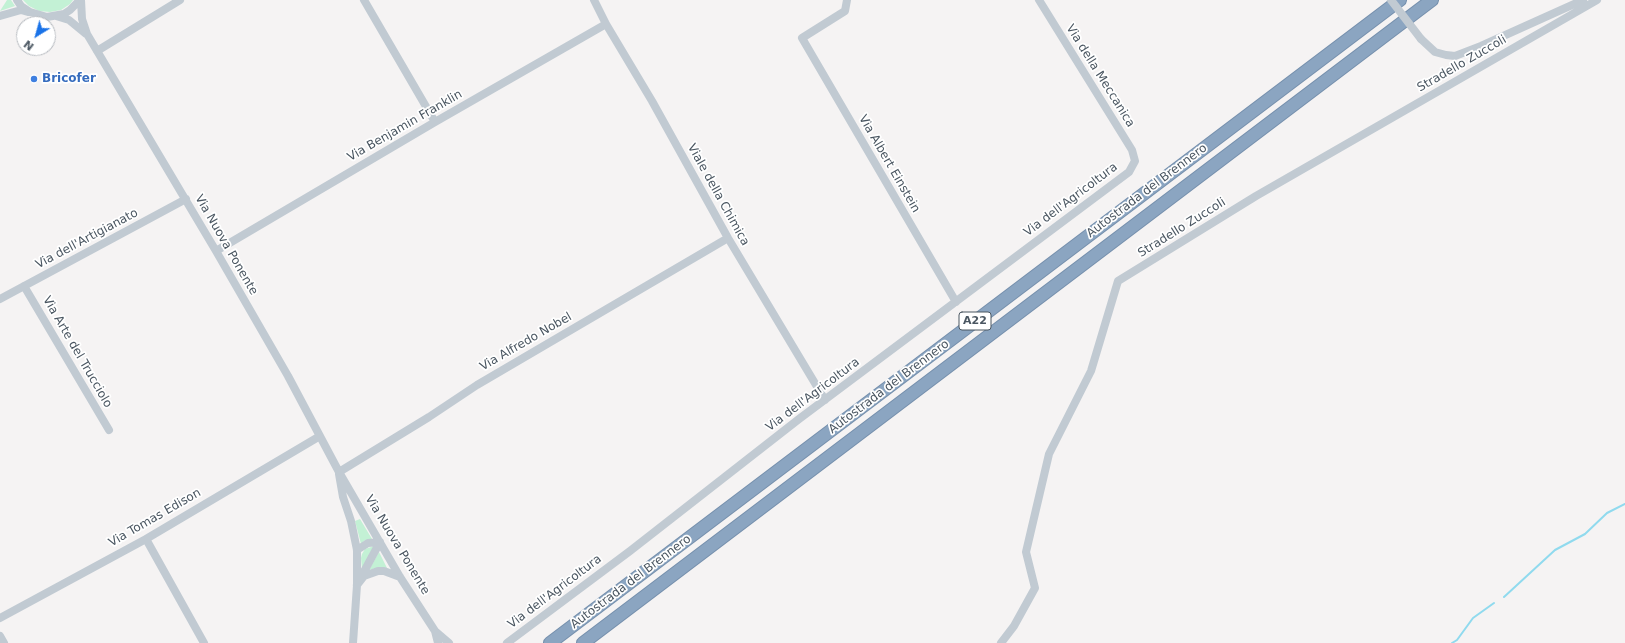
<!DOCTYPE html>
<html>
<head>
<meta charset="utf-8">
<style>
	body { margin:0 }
	#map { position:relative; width:1625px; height:643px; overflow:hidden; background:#f5f3f3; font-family:"DejaVu Sans",sans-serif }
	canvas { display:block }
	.north { position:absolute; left:16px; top:16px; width:40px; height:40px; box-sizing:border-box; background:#fff; border:1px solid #b7bbc0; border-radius:50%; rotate:217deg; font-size:11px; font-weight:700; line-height:16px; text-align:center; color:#4a5661 }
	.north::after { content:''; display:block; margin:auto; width:14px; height:18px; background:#1a73e8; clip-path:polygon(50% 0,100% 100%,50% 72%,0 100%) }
</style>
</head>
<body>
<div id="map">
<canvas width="1625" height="643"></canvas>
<div class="north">N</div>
</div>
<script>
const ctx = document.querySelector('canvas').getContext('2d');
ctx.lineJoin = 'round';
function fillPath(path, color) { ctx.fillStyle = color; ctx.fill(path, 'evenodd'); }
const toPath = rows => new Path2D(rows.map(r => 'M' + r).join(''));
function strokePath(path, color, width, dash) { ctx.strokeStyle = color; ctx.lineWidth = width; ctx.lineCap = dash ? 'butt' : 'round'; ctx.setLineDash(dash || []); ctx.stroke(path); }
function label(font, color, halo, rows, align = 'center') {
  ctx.font = font + ' "DejaVu Sans",sans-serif'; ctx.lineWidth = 3.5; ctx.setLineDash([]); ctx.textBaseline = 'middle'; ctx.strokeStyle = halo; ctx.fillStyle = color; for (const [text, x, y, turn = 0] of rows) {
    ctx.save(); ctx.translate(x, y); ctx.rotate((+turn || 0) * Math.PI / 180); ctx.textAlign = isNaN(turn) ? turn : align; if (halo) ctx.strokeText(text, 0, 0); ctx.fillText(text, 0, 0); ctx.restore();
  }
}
fillPath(toPath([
	[7,0,11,0,15,6,0,11],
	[23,0,73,0,70,4,61,10,50,12,39,11,29,6],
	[360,519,372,539,364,541,361,544,355,521],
	[374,546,362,569,361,558,362,554,365,549],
	[379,552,387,568,380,567,369,570]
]), '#c3f1d5');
strokePath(toPath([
	[1504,597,1555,550,1585,534,1607,513,1625,504],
	[1452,643,1457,640,1473,618,1494,603]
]), '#90daee', 2);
const highway = toPath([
	[550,643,1400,0],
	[583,643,1432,0]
]);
strokePath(highway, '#7690ad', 14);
strokePath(toPath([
	[17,0,21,6,30,12,47,17,64,14,70,10,80,0],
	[81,0,82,19,87,34,216,251,288,376,339,472,400,577,435,631,438,643],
	[364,0,435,122],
	[594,0,606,24,652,101,728,238,825,400],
	[847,0,845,11,802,38,956,302],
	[0,16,21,10,28,12],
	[56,16,69,20,86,34],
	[1421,39,1435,52,1446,55,1455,56,1481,46,1583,0],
	[97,51,180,0],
	[216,251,435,122,606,24],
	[24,286,109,430],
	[0,299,186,199],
	[339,472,429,417,477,385,728,238],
	[339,474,343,497,351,521,357,550,357,585,353,643],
	[146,539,204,643],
	[357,550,368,543,380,542],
	[360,579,380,542],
	[357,585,364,576,378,571,384,571,400,577],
	[0,618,146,539,320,436],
	[435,631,449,643],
	[0,636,4,643],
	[507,643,630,551,799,419,1129,172,1135,161,1132,150,1039,0],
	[1001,643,1014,626,1035,588,1026,552,1049,454,1091,371,1118,281,1256,196,1597,0]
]), '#c1cad2', 8);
strokePath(highway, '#8ba5c1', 12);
strokePath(toPath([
	[1391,0,1421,39]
]), '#c1cad2', 8);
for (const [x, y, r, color] of [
	[34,79,4,"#3f7fe0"]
]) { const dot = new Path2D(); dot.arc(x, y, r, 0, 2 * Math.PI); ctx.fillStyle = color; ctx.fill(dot); strokePath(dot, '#fff', 1.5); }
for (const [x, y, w] of [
	[975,321,32]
]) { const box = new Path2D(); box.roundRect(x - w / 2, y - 9, w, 18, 3); ctx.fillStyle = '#fff'; ctx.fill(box); strokePath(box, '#4a5661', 1); }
label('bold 11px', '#4a5661', null, [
	["A22",975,321]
]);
label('12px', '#4a5661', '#fff', [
	["Stradello Zuccoli",1462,64,-30],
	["Via della Meccanica",1100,76,58],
	["Via Benjamin Franklin",405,126,-30],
	["Via Albert Einstein",889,164,60],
	["Autostrada del Brennero",1147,191,-37],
	["Viale della Chimica",718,195,61],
	["Via dell'Agricoltura",1071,200,-37],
	["Stradello Zuccoli",1182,228,-32],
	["Via dell'Artigianato",87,239,-28],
	["Via Nuova Ponente",226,245,60],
	["Via Alfredo Nobel",526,342,-30],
	["Via Arte del Trucciolo",77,352,60],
	["Autostrada del Brennero",889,387,-37],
	["Via dell'Agricoltura",813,395,-37],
	["Via Tomas Edison",155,518,-30],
	["Via Nuova Ponente",397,545,59],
	["Autostrada del Brennero",631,582,-37],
	["Via dell'Agricoltura",555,592,-37]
]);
label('bold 12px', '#366cbe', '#fff', [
	["Bricofer",42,79]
], 'left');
</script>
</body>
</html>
